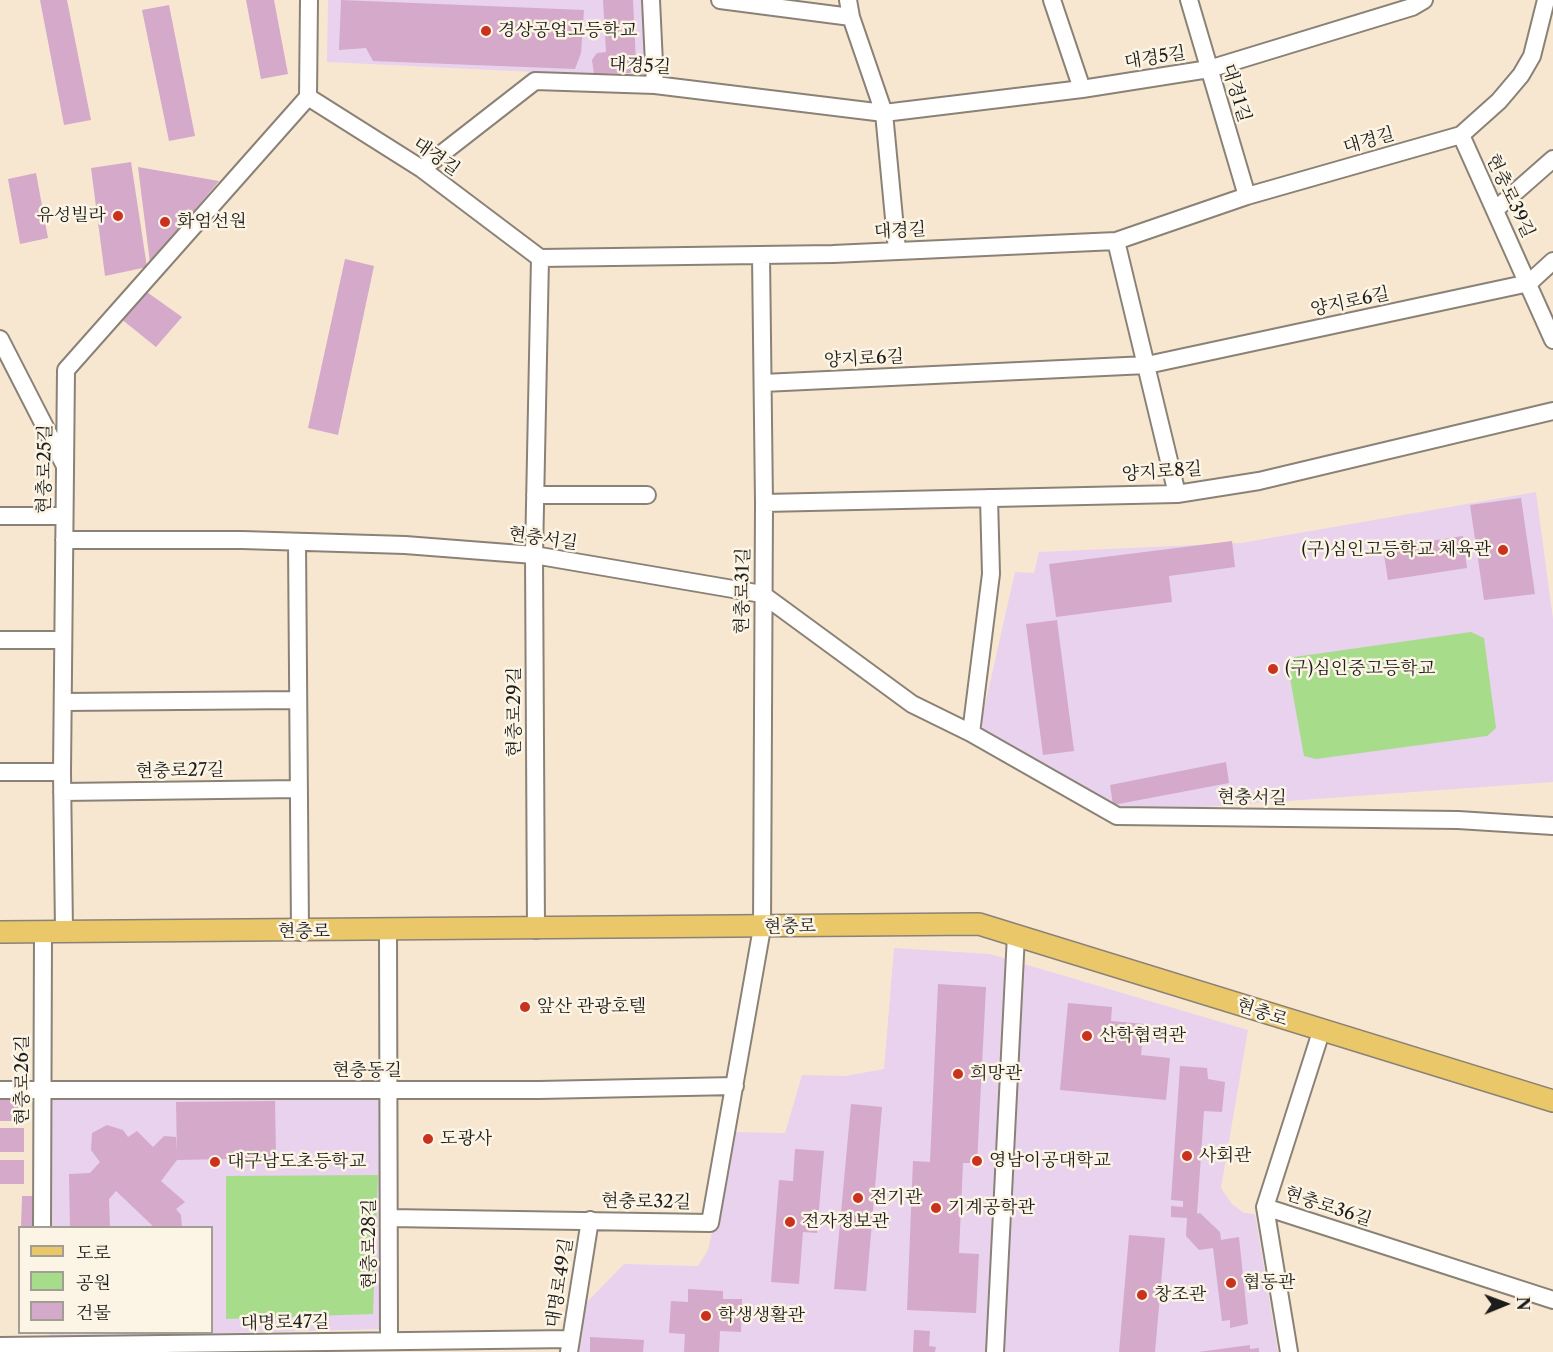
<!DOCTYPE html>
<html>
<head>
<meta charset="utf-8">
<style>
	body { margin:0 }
	#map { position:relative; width:1553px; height:1352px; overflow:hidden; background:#f8e7d0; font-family:"Libre Caslon Text","Noto Serif KR",serif }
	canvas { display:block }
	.legend { position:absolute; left:18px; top:1226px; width:195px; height:108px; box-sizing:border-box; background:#fcf5e5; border:2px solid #a29e95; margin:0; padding:8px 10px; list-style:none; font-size:18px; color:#1c1c1c }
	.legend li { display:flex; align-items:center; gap:12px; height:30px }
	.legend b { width:30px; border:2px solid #a29e95 }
	.north { position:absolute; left:1475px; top:1274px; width:60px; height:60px; -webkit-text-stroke:4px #fcf5e5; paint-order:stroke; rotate:89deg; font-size:16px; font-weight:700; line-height:24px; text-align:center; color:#1c1c1c }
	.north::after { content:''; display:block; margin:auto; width:21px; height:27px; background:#1c1c1c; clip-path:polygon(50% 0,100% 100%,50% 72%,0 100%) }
</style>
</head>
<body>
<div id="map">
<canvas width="1553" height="1352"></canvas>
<ul class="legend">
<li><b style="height:8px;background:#eac769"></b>도로</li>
<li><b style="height:16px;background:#a7dc8b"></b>공원</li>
<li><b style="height:16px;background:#d4a9ca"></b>건물</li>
</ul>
<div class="north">N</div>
</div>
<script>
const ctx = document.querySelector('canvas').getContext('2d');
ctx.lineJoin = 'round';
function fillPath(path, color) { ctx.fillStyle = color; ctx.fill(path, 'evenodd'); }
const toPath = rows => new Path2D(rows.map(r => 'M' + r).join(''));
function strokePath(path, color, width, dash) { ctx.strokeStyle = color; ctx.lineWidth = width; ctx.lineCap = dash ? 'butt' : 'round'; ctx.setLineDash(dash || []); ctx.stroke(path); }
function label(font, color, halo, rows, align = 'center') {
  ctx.font = font + ' "Libre Caslon Text","Noto Serif KR",serif'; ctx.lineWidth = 5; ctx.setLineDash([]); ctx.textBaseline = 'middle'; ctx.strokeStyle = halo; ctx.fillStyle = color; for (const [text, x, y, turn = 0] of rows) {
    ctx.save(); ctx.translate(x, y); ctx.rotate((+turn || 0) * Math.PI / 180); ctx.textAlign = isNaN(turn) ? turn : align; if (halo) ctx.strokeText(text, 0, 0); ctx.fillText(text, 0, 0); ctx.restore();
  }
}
fillPath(toPath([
	[328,0,641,0,647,72,640,77,327,62],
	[1536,492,1553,619,1553,782,1121,813,983,733,982,718,1015,572,1034,573,1039,552,1241,543],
	[894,948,990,954,1248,1030,1221,1188,1232,1204,1244,1213,1255,1214,1278,1352,579,1352,586,1303,624,1264,698,1266,708,1250,734,1132,785,1133,802,1075,845,1076,884,1069],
	[49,1096,382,1097,381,1329,49,1338,49,1332,212,1332,212,1228,49,1227]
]), '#e8d2ee');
fillPath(toPath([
	[1471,632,1484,638,1496,728,1487,736,1316,759,1304,756,1288,667,1294,657],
	[378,1175,373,1314,226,1319,226,1176]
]), '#a7dc8b');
fillPath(toPath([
	[40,0,67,0,91,120,64,125],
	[246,0,274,0,288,74,261,79],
	[341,0,584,10,581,53,575,69,373,61,366,48,339,50],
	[603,0,633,0,636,63,630,73,594,74,592,60,597,53,606,52],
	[169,5,195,136,169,141,142,10],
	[131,162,147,267,105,276,91,168],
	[138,167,219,181,150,263],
	[36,173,48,238,20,244,8,179],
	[345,259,374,266,338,435,308,428],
	[144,290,182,317,156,347,120,318],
	[1521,498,1535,594,1484,600,1470,505],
	[1463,536,1467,568,1388,580,1383,548],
	[1232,541,1235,567,1169,576,1172,602,1056,617,1049,564],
	[1057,620,1074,751,1043,755,1026,624],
	[1226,762,1229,783,1113,805,1110,785],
	[938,984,986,987,977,1163,963,1163,959,1253,979,1254,976,1313,907,1310,913,1161,930,1162],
	[1068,1003,1112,1007,1111,1021,1144,1024,1141,1055,1170,1058,1166,1100,1060,1090],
	[1180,1066,1207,1068,1208,1079,1225,1082,1222,1112,1204,1111,1197,1214,1200,1213,1220,1232,1221,1240,1239,1237,1248,1324,1230,1328,1230,1320,1222,1321,1213,1248,1199,1250,1186,1236,1187,1218,1171,1217,1171,1206,1183,1207,1183,1201,1171,1200],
	[24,1096,24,1121,0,1121,0,1097],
	[275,1101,276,1158,177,1160,161,1181,185,1202,176,1209,181,1215,182,1228,155,1228,116,1191,109,1199,110,1228,70,1228,69,1174,90,1173,100,1162,91,1150,92,1133,107,1125,123,1130,128,1137,137,1131,153,1147,164,1136,176,1137,177,1152,176,1102],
	[851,1104,882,1107,866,1291,834,1289],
	[0,1128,24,1128,24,1152,0,1152],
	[795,1149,824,1151,817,1233,803,1232,799,1284,771,1282,779,1180,793,1181],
	[0,1160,24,1160,24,1184,0,1184],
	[22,1196,37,1196,37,1228,21,1228],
	[1129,1235,1165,1238,1155,1352,1119,1352],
	[688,1289,723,1291,723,1299,742,1299,741,1332,720,1331,719,1352,684,1352,685,1334,669,1333,671,1301,688,1302],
	[914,1330,930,1331,929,1346,936,1347,935,1352,913,1352],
	[590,1337,644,1340,643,1352,590,1352],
	[1250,1345,1250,1349,1259,1348,1259,1352,1198,1352]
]), '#d4a9ca');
const minor = toPath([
	[651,0,655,85],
	[720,0,851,17],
	[848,0,851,17,884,113,897,250],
	[1052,0,1082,89],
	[1189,0,1247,196],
	[308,97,422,169,540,258,833,254,1116,241,1247,196,1461,135,1499,101,1521,75,1532,56,1546,0],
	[308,97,309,0],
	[1461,135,1553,340],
	[422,169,535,81,655,85,884,113,1082,89,1209,69,1412,7,1424,0],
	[1495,210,1553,159],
	[1116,241,1177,494],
	[0,339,64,464],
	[763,383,1147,365,1529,283,1553,261],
	[535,495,647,495],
	[764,503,1177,494,1259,481,1553,411],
	[0,516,64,516],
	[64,540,242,540,405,545,534,555,762,594,912,704,971,733,1117,816,1458,820,1553,826],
	[297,542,300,932],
	[0,640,63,640],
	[63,702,298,700],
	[971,733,991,574,989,498],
	[0,772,62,772],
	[62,792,299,789],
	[536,930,534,555,540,258],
	[388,931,389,1341],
	[64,932,62,772,66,370,308,97],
	[0,1090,539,1090,735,1086],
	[1265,1207,1553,1300],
	[389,1218,710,1223,762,928,764,503,761,255],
	[42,1228,43,932],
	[0,1346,571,1339],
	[569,1352,590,1220],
	[995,1352,1016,935],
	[1289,1352,1265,1207,1321,1032]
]);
const major = toPath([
	[0,932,979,924,1553,1101]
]);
strokePath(minor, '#8a8276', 20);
strokePath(major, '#8a8276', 24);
strokePath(minor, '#fff', 16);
strokePath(major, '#eac769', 21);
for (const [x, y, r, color] of [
	[486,31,6,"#c8321e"],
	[118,216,6,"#c8321e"],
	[165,222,6,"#c8321e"],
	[1503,550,6,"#c8321e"],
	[1273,669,6,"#c8321e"],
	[525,1007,6,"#c8321e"],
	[1087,1036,6,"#c8321e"],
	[958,1074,6,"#c8321e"],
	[428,1139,6,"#c8321e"],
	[1187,1156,6,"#c8321e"],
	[977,1161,6,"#c8321e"],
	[215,1162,6,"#c8321e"],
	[858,1198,6,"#c8321e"],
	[936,1208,6,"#c8321e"],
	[790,1222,6,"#c8321e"],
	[1231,1283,6,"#c8321e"],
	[1142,1295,6,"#c8321e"],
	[706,1316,6,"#c8321e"]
]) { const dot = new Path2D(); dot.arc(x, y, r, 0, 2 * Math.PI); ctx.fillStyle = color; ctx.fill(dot); strokePath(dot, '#fcf5e5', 2); }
label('18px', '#1c1c1c', '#fcf5e5', [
	["경상공업고등학교",498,31],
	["유성빌라",106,216,"right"],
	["화엄선원",177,222],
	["(구)심인고등학교 체육관",1491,550,"right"],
	["(구)심인중고등학교",1285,669],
	["앞산 관광호텔",537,1007],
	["산학협력관",1099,1036],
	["희망관",970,1074],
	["도광사",440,1139],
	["사회관",1199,1156],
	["영남이공대학교",989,1161],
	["대구남도초등학교",227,1162],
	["전기관",870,1198],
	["기계공학관",948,1208],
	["전자정보관",802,1222],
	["협동관",1243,1283],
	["창조관",1154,1295],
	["학생생활관",718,1316]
], 'left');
label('18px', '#1c1c1c', '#fcf5e5', [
	["대경5길",1155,58,-9],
	["대경5길",640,66,3],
	["대경1길",1236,93,73],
	["대경길",1369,141,-16],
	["대경길",436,157,35],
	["현충로39길",1510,196,65],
	["대경길",900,231,-3],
	["양지로6길",1350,302,-12],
	["양지로6길",864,359,-3],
	["현충로25길",45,469,-89],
	["양지로8길",1162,472,-4],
	["현충서길",543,539,8],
	["현충로31길",743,591,-89],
	["현충로29길",515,712,-90],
	["현충로27길",180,771,-1],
	["현충서길",1252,798,1],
	["현충로",790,927,-1],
	["현충로",304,932],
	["현충로",1262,1013,18],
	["현충동길",367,1071],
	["현충로26길",23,1080,-90],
	["현충로32길",646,1202,1],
	["현충로36길",1328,1207,18],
	["현충로28길",370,1244,-90],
	["대명로49길",560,1283,-81],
	["대명로47길",285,1323,-1]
]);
</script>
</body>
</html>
